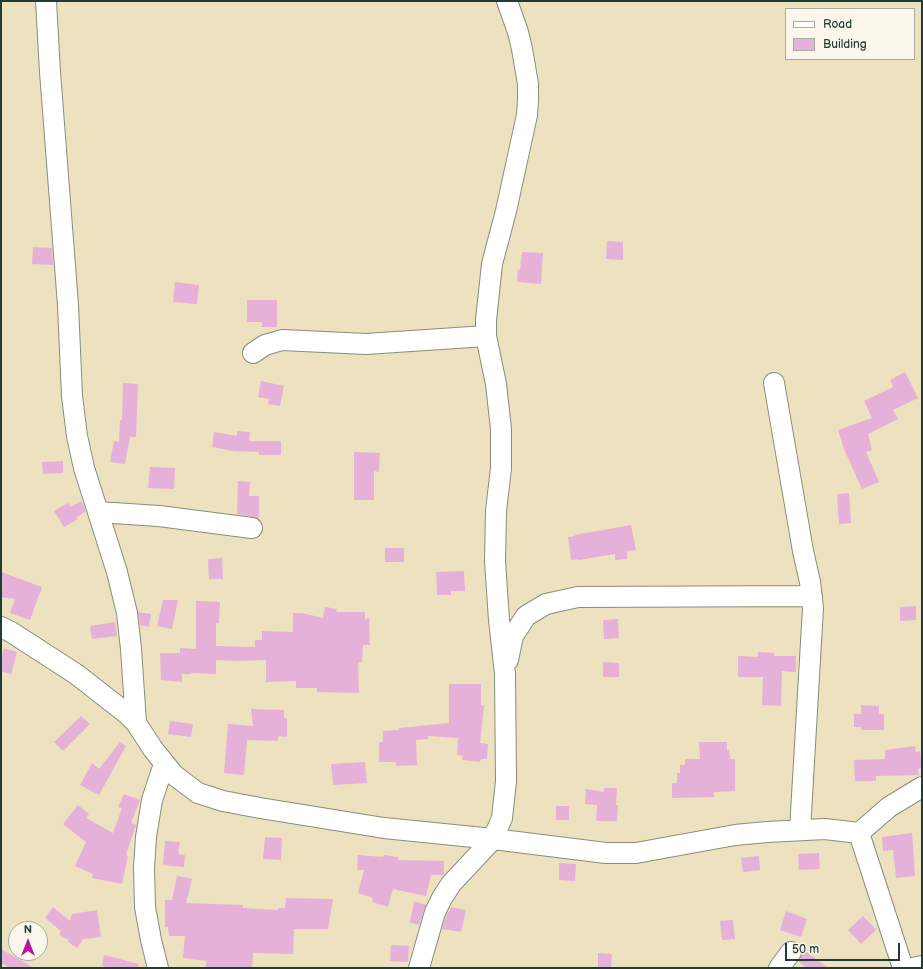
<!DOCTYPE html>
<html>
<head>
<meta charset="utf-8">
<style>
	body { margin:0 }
	#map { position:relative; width:923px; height:969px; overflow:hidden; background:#ede1c0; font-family:"Balsamiq Sans",sans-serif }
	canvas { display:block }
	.frame { position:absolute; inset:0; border:2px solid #1f3d34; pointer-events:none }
	.legend { position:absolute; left:785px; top:8px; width:130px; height:52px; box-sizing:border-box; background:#fbf7ec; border:1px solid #a3ada2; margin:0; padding:5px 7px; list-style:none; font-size:12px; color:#1f3d34 }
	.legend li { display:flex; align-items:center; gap:8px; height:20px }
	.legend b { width:20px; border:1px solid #a3ada2 }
	.north { position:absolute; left:8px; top:921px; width:40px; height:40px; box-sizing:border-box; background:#fbf7ec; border:1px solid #a3ada2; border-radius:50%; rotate:0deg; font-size:11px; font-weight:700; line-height:16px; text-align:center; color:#1f3d34 }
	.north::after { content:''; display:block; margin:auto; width:14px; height:18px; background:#b5179e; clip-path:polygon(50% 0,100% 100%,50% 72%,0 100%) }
	.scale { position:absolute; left:785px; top:943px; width:115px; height:18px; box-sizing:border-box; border:2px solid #1f3d34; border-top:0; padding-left:5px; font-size:12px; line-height:14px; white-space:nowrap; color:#1f3d34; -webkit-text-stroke:3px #fbf7ec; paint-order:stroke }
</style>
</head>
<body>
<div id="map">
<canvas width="923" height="969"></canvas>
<div class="frame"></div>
<ul class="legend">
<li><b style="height:5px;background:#fff"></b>Road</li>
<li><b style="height:11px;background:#e5b1d8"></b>Building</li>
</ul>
<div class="north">N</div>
<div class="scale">50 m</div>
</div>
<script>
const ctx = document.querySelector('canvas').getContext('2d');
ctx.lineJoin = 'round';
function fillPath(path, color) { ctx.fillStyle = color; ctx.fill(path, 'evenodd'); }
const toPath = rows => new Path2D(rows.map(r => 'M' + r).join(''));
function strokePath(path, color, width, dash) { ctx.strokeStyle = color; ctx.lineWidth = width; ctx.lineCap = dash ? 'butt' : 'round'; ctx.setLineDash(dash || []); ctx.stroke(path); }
fillPath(toPath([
	[607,241,623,242,623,260,606,259],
	[33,247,52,248,53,265,32,264],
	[522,252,543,253,541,284,517,282,518,269,520,270],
	[175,282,199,285,197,304,173,302],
	[247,300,277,300,277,327,262,327,262,322,247,322],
	[905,372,918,398,893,410,898,419,868,434,872,450,866,452,879,482,862,489,844,449,838,430,872,418,864,401,893,387,890,380],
	[261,381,284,386,280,406,268,404,269,399,258,397],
	[123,383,138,384,136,437,130,437,125,464,110,462,114,441,119,442,120,420,122,420],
	[237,431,250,432,249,441,281,441,281,455,259,455,259,452,234,451,212,447,214,432,237,436],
	[354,452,380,453,379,472,374,471,374,500,354,500],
	[63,461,63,473,43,474,42,462],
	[150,467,175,468,174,489,148,488],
	[238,481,250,482,249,496,259,496,259,519,253,517,237,514],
	[849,493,851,523,839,524,837,494],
	[81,501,86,511,77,517,78,519,64,527,54,511,68,503,71,507],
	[631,525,636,550,627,551,627,559,615,560,615,554,579,560,579,559,571,560,568,537,575,536,575,535],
	[385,548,404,548,404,562,385,562],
	[222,558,223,579,209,579,208,559],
	[464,571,465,591,451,591,451,595,437,595,436,572],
	[1,572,42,587,30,620,10,613,15,599,1,597],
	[163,600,178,600,172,629,157,626],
	[196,601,220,602,219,623,216,623,216,646,255,647,255,640,262,640,262,631,293,632,293,613,302,613,323,618,325,607,337,609,336,612,365,612,365,619,369,618,370,645,363,645,362,662,358,662,359,693,317,692,317,688,296,688,296,681,266,682,266,660,236,661,216,660,216,674,191,673,191,674,182,674,182,682,161,680,160,653,180,653,180,648,196,649],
	[916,606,916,620,900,621,900,607],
	[138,612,151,614,149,627,140,625],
	[618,619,619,638,604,639,603,620],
	[115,622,117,636,92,639,90,626],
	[4,648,17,652,11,674,1,671,1,660],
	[758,652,774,653,774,656,796,656,796,672,782,671,781,706,762,705,763,677,738,677,738,656,758,657],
	[603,662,619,663,619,677,603,677],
	[449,684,481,684,481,705,484,705,480,743,488,744,487,759,481,759,480,762,462,760,463,756,457,755,458,738,428,736,428,739,416,740,417,765,396,766,396,762,379,762,379,742,383,742,383,731,399,730,399,728,449,723],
	[861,705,879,706,879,714,884,714,884,730,861,730,861,727,854,727,854,714,861,714],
	[251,709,284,710,284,718,287,718,287,737,278,736,278,741,247,740,244,775,224,773,228,724,253,726],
	[81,716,90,724,63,751,54,742],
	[170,721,193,724,191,737,168,734],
	[120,742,126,746,99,795,80,785,92,763,99,769],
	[699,742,727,742,727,751,729,750,730,759,735,759,735,791,714,792,714,797,672,798,672,783,677,783,677,773,680,773,680,765,685,765,685,759,700,759],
	[915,746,916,752,920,751,922,765,922,768,918,769,919,775,876,776,876,781,855,781,854,760,885,759,885,750],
	[365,762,367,783,333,785,331,764],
	[604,788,617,788,616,805,618,805,617,821,596,821,597,805,585,804,586,789,604,792],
	[124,794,140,800,131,823,136,825,126,855,128,856,122,884,92,878,93,874,75,866,86,842,63,824,78,805,89,814,86,818,113,833,122,808,118,807],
	[556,806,569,806,569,820,556,820],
	[912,833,915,876,896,878,893,850,883,851,882,837],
	[265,837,282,838,281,860,263,859],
	[165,841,180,842,178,854,185,855,184,867,163,865],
	[819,853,820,869,799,870,798,854],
	[358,855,383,857,384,855,399,857,398,860,444,861,444,875,431,875,426,896,393,889,388,907,372,902,373,898,358,893,364,870,357,870],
	[759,856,760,870,743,872,741,858],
	[559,863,576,864,575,881,559,880],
	[177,876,192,879,186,903,243,905,243,908,278,910,278,908,285,908,286,898,333,899,328,929,294,929,293,954,253,953,252,968,205,968,207,961,183,958,185,936,169,936,168,927,165,927,165,900,172,900],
	[414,901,426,905,419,925,410,923],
	[53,907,70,921,72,914,97,910,101,937,83,939,77,948,68,942,69,940,59,935,61,931,45,918],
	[451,907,466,910,461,932,442,929,446,916,448,912,449,912],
	[786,911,807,919,801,937,780,930],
	[863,916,876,930,861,944,848,930],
	[733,920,735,939,722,940,720,921],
	[391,945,409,946,408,962,390,961],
	[1,949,34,968,10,968,1,963],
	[804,950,828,968,807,968,798,961],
	[598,953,612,954,611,968,598,968],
	[104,955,139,964,138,968,109,968,102,966]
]), '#e5b1d8');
const minor = toPath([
	[46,1,50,72,68,305,72,396,77,436,84,468,117,572,127,613,131,649,136,723],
	[253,353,265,345,282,340,366,344,486,336],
	[774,383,803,551,810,582,813,608,800,830],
	[98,512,159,516,252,528],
	[1,627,11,632,76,674,126,713,136,723,153,749,174,775,198,793,223,801,260,808,384,828,493,839,502,818,506,781,505,674,499,620,495,561,496,511,501,468,501,429,496,384,486,336,486,320,492,264,506,211,527,115,528,100,528,84,522,49,518,32,507,1],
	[508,660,513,636,526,616,546,604,578,597,812,596],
	[859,833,903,968],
	[158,968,151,940,145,907,144,868,146,837,152,800,164,764],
	[419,968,435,912,442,898,451,884,493,839,606,853,636,853,735,835,767,832,825,829,859,833,889,807,922,787],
	[779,968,791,952],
	[912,968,922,966]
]);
strokePath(minor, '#868f7a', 22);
strokePath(minor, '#fff', 20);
</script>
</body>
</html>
